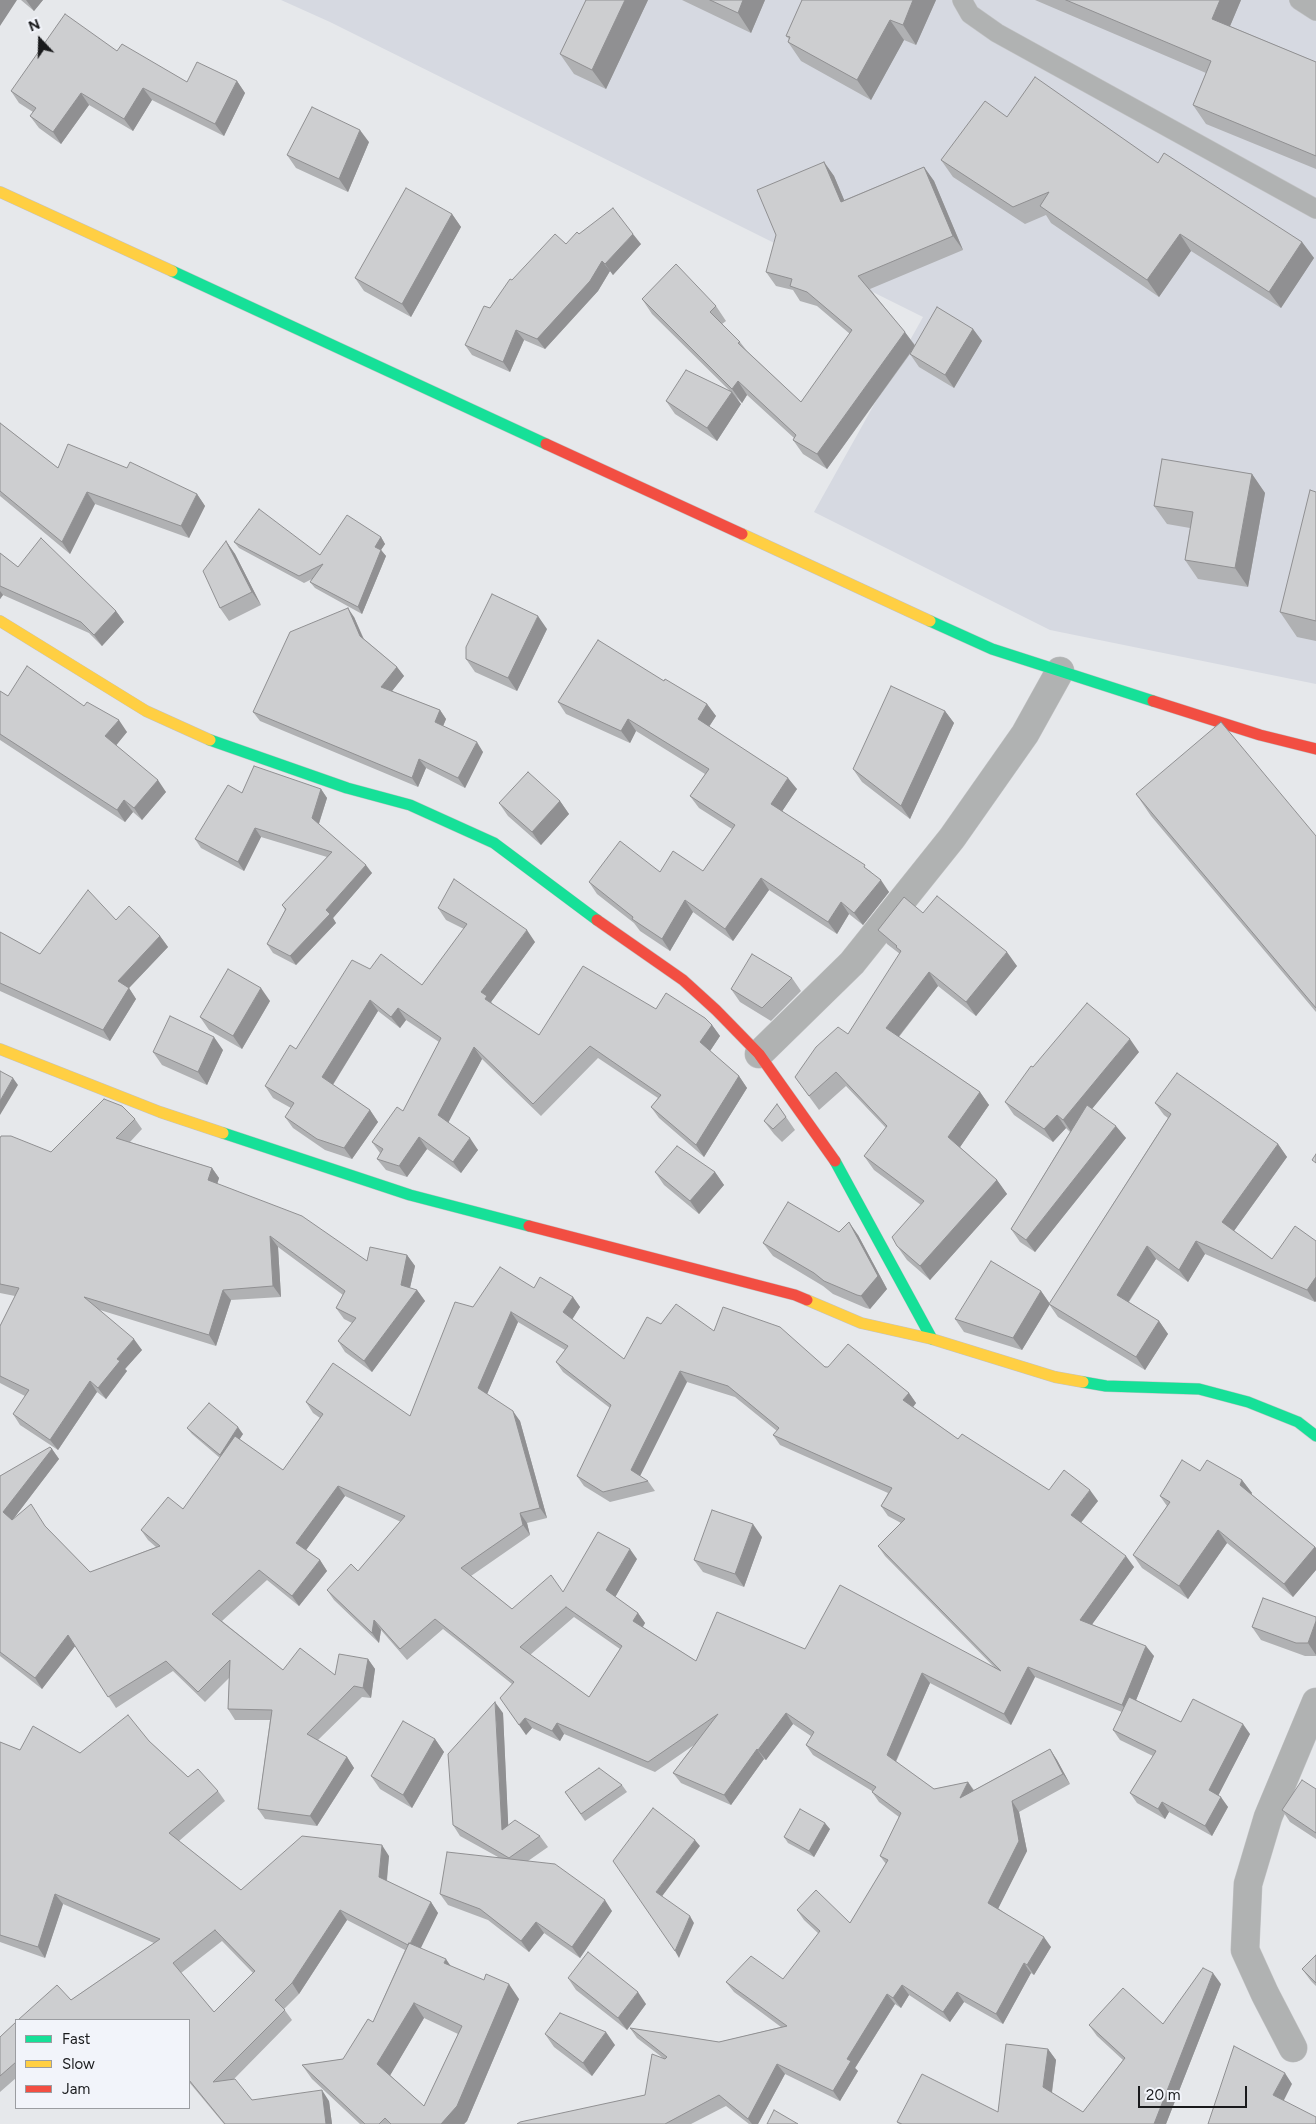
<!DOCTYPE html>
<html>
<head>
<meta charset="utf-8">
<style>
	body { margin:0 }
	#map { position:relative; width:1316px; height:2124px; overflow:hidden; background:#e6e8eb; font-family:Figtree,sans-serif }
	canvas { display:block }
	.legend { position:absolute; left:15px; top:2019px; width:175px; height:90px; box-sizing:border-box; background:#f2f4fa; border:1px solid #9b9da1; margin:0; padding:6px 9px; list-style:none; font-size:15px; color:#191a1c }
	.legend li { display:flex; align-items:center; gap:10px; height:25px }
	.legend b { width:25px; border:1px solid #9b9da1 }
	.north { position:absolute; left:15px; top:15px; width:50px; height:50px; -webkit-text-stroke:4px #f2f4fa; paint-order:stroke; rotate:339deg; font-size:14px; font-weight:700; line-height:20px; text-align:center; color:#191a1c }
	.north::after { content:''; display:block; margin:auto; width:18px; height:22px; background:#191a1c; clip-path:polygon(50% 0,100% 100%,50% 72%,0 100%) }
	.scale { position:absolute; left:1138px; top:2086px; width:109px; height:22px; box-sizing:border-box; border:2px solid #191a1c; border-top:0; padding-left:6px; font-size:15px; line-height:18px; white-space:nowrap; color:#191a1c; -webkit-text-stroke:4px #f2f4fa; paint-order:stroke }
</style>
</head>
<body>
<div id="map">
<canvas width="1316" height="2124"></canvas>
<ul class="legend">
<li><b style="height:6px;background:#16e098"></b>Fast</li>
<li><b style="height:6px;background:#ffcf43"></b>Slow</li>
<li><b style="height:6px;background:#f24e42"></b>Jam</li>
</ul>
<div class="north">N</div>
<div class="scale">20 m</div>
</div>
<script>
const ctx = document.querySelector('canvas').getContext('2d');
ctx.lineJoin = 'round';
function fillPath(path, color) { ctx.fillStyle = color; ctx.fill(path, 'evenodd'); }
const toPath = rows => new Path2D(rows.map(r => 'M' + r).join(''));
function strokePath(path, color, width, dash) { ctx.strokeStyle = color; ctx.lineWidth = width; ctx.lineCap = dash ? 'butt' : 'round'; ctx.setLineDash(dash || []); ctx.stroke(path); }
fillPath(toPath([
	[281,0,1316,0,1316,684,1050,630,814,512,923,317,330,22]
]), '#d6d9e1');
const lane = toPath([
	[962,0,970,14,997,33,1316,209],
	[1299,0,1316,11]
]);
const street = toPath([
	[759,1054,852,963,952,838,1025,734,1060,671],
	[1293,2048,1265,1994,1245,1950,1248,1884,1268,1817,1316,1702]
]);
const fast = toPath([
	[172,271,546,444],
	[930,621,992,649,1153,701],
	[210,740,347,788,410,805,494,843,597,920],
	[223,1133,410,1195,529,1226],
	[835,1161,932,1339],
	[1083,1382,1106,1386,1199,1389,1248,1402,1298,1422,1316,1436]
]);
const slow = toPath([
	[0,192,172,271],
	[742,534,930,621],
	[0,621,146,711,210,740],
	[0,1049,160,1112,223,1133],
	[807,1300,861,1323,932,1339,1055,1377,1083,1382]
]);
const jam = toPath([
	[546,444,742,534],
	[1153,701,1260,735,1316,749],
	[597,920,683,980,716,1010,759,1054,835,1161],
	[529,1226,795,1295,807,1300]
]);
strokePath(lane, '#c2c3c5', 20);
strokePath(street, '#c2c3c5', 29);
strokePath(fast, '#c2c3c5', 12);
strokePath(slow, '#c2c3c5', 12);
strokePath(jam, '#c2c3c5', 12);
strokePath(lane, '#b0b2b2', 19);
strokePath(street, '#b0b2b2', 28);
strokePath(fast, '#16e098', 11);
strokePath(slow, '#ffcf43', 11);
strokePath(jam, '#f24e42', 11);
fillPath(toPath([
	[21,0,43,0,34,11],
	[586,0,648,0,606,89,574,74,560,54],
	[682,0,765,0,751,33],
	[802,0,936,0,916,45,904,40,871,100,801,61,788,42,789,39,786,36],
	[1035,0,1241,0,1230,26,1316,62,1316,169,1206,124,1193,105,1206,73],
	[117,51,187,82,237,81,245,93,224,136,152,100,133,131,89,105,61,144,39,128,30,116,33,112,19,103,11,91],
	[1007,117,1158,163,1302,242,1314,258,1281,308,1191,251,1159,297,1051,223,1046,215,1025,224,953,177,941,160],
	[369,142,348,192,296,168,287,155],
	[824,162,834,176,844,200,924,167,934,181,963,250,870,289,915,345,973,329,982,341,954,388,919,367,910,354,827,469,803,454,793,440,794,438,747,395,742,403,736,397,741,404,717,441,675,414,666,401,729,390,652,314,642,299,716,306,726,321,722,324,740,342,747,351,801,402,850,334,817,306,800,301,793,290,776,286,766,272],
	[452,214,461,227,411,317,364,291,355,278],
	[579,234,641,244,613,275,610,271,598,291,545,349,524,340,510,372,472,355,465,345,490,308,512,280,566,244],
	[0,423,58,468,127,468,197,494,205,506,189,538,95,504,70,554,0,496],
	[1252,474,1265,493,1248,587,1198,579,1185,560,1190,528,1167,524,1154,506],
	[1316,492,1316,641,1297,637,1280,612],
	[381,537,385,544,381,550,386,556,362,614,315,588,310,582,312,579,304,583,239,548,234,542,320,555],
	[226,541,235,554,261,605,229,621,220,608],
	[0,553,18,567,116,611,124,622,102,646,89,633,3,595,0,599],
	[354,617,364,639,397,667,404,676,392,691,440,710,446,719,443,726,483,752,465,788,426,768,418,787,260,721,253,712],
	[547,629,517,691,475,672,466,659],
	[664,681,707,704,716,716,709,727,797,789,782,811,870,871,889,892,863,925,849,914,837,934,769,890,733,941,693,912,670,951,640,931,634,923,597,894,589,882,660,872,703,871,732,829,699,808,690,796,705,774,636,731,630,743,566,714,558,702],
	[0,691,8,696,84,706,127,732,116,745,166,792,142,820,133,812,125,822,0,740],
	[945,711,954,723,910,819,862,782,853,769],
	[321,789,327,798,319,824,372,873,333,918,336,923,296,965,273,953,267,944,285,910,282,905,327,857,261,837,244,871,201,848,195,839,242,793],
	[1136,794,1316,836,1316,1012,1151,816],
	[560,801,569,814,541,845,508,816,499,803],
	[438,908,535,942,491,1002,492,1004,539,1035,656,1009,712,1025,720,1036,710,1051,739,1076,747,1088,704,1157,659,1118,651,1107,658,1098,598,1058,541,1116,482,1059,448,1122,478,1150,461,1173,427,1149,407,1177,386,1170,377,1159,380,1153,372,1142,403,1111,439,1042,406,1020,400,1028,378,1011,333,1085,370,1110,378,1122,352,1159,325,1150,293,1128,285,1117,291,1108,273,1098,265,1086,296,1049,370,969,422,985,464,929,446,920],
	[923,913,1017,966,976,1016,938,986,899,1037,980,1092,989,1105,960,1147,997,1180,1007,1194,930,1280,907,1260,897,1246,921,1205,874,1170,864,1156,886,1128,846,1086,819,1110,795,1077,848,1034,900,954,887,944,878,930],
	[116,920,160,936,168,947,129,988,136,999,110,1041,0,991,0,932,40,954],
	[792,978,801,991,771,1021,740,1002,731,989],
	[270,1001,242,1049,209,1030,200,1017],
	[223,1050,207,1085,162,1065,153,1052],
	[1139,1052,1092,1109,1126,1138,1035,1252,1020,1242,1011,1229,1070,1132,1066,1128,1053,1142,1014,1115,1005,1102,1033,1067],
	[1155,1103,1278,1144,1287,1157,1234,1231,1272,1259,1316,1241,1316,1301,1315,1302,1205,1254,1188,1282,1156,1259,1129,1302,1159,1321,1168,1334,1145,1370,1058,1317,1049,1304,1168,1118,1164,1115],
	[777,1104,795,1130,782,1142,774,1134,764,1121],
	[135,1119,142,1129,130,1142,212,1168,219,1178,217,1184,367,1261,407,1255,415,1266,410,1288,417,1290,425,1301,372,1372,345,1352,338,1341,352,1323,344,1319,336,1308,343,1295,278,1247,281,1297,231,1300,216,1346,100,1310,142,1350,125,1369,127,1371,106,1399,97,1392,58,1450,20,1425,13,1414,25,1396,0,1383,0,1326,15,1296,0,1293,0,1138,51,1152],
	[655,1172,715,1172,724,1185,699,1214,664,1185],
	[839,1232,858,1235,887,1289,870,1309,866,1308,833,1294,823,1286,773,1256,763,1243],
	[534,1288,573,1297,580,1307,572,1319,624,1359,661,1324,714,1331,909,1393,916,1403,913,1407,958,1439,1049,1490,1098,1501,1081,1523,1134,1567,1092,1624,1154,1656,1136,1700,1181,1722,1250,1734,1218,1795,1228,1807,1212,1836,1169,1812,1165,1819,1137,1803,1130,1793,1153,1756,1120,1740,1113,1730,1122,1712,1035,1677,1011,1725,930,1683,896,1762,934,1789,968,1782,974,1790,1050,1749,1057,1760,1070,1784,1019,1812,1027,1851,998,1908,1051,1947,1034,1975,1031,1973,1003,2024,964,2002,950,2022,909,1995,901,2008,895,2004,855,2068,858,2071,840,2101,785,2074,758,2124,749,2124,726,2106,691,2124,517,2124,645,2095,663,2058,637,2038,630,2028,719,2042,781,2027,734,1992,726,1982,783,1979,819,1934,804,1920,797,1910,850,1923,886,1864,880,1856,899,1817,879,1802,872,1792,872,1791,813,1755,806,1745,811,1736,793,1724,766,1760,764,1759,731,1805,681,1783,673,1773,694,1745,655,1772,564,1734,560,1741,532,1728,526,1735,512,1684,443,1629,407,1660,381,1630,379,1643,334,1600,327,1590,358,1571,401,1522,345,1496,306,1550,320,1560,327,1571,299,1606,267,1580,222,1621,283,1670,335,1675,368,1659,375,1669,371,1698,362,1697,318,1740,347,1757,354,1768,317,1826,265,1819,258,1809,270,1720,235,1720,228,1709,229,1678,205,1702,173,1671,116,1708,75,1646,42,1689,0,1656,0,1476,52,1449,59,1459,14,1518,47,1528,90,1572,156,1547,148,1540,141,1530,183,1509,220,1458,192,1434,187,1428,243,1434,239,1439,283,1470,320,1418,313,1413,306,1402,410,1416,473,1307],
	[518,1322,565,1350,556,1362,563,1372,610,1408,577,1476,584,1486,610,1502,655,1491,648,1481,640,1476,687,1382,735,1397,777,1431,773,1435,780,1445,888,1493,881,1506,888,1516,901,1523,878,1546,885,1556,995,1668,805,1649,696,1661,643,1627,645,1623,638,1613,615,1597,637,1559,563,1592,512,1609,471,1576,530,1535,527,1523,547,1518,520,1421,487,1394],
	[574,1617,620,1649,589,1697,530,1655],
	[1041,1291,1050,1304,1022,1350,964,1332,955,1319],
	[1200,1471,1242,1480,1252,1493,1251,1494,1315,1547,1316,1548,1316,1570,1293,1597,1227,1543,1188,1599,1142,1568,1133,1555,1167,1506,1160,1496],
	[762,1537,744,1587,703,1572,694,1560],
	[1316,1617,1316,1656,1305,1656,1261,1640,1252,1627],
	[503,1713,508,1825,540,1836,548,1847,528,1861,612,1911,580,1958,544,1933,529,1952,488,1920,448,1905,440,1894,498,1857,460,1836,453,1825],
	[435,1739,444,1752,412,1808,380,1789,371,1776],
	[149,1741,188,1777,218,1791,225,1801,179,1841,241,1890,389,1856,387,1881,431,1902,438,1913,420,1948,450,1966,519,1999,467,2121,464,2124,360,2124,312,2079,302,2065,343,2059,373,2022,405,1950,347,1920,299,1994,284,2009,292,2020,234,2079,252,2100,329,2101,332,2124,224,2124,189,2082,189,2020,71,2000,154,1943,63,1904,45,1958,0,1942,0,1742,20,1750,80,1753],
	[222,1941,253,1973,214,2012,181,1973],
	[424,2018,458,2034,424,2106,390,2075],
	[622,1785,627,1792,585,1821,565,1792],
	[1316,1789,1316,1839,1290,1822,1282,1810],
	[830,1829,814,1857,788,1843,784,1837],
	[1316,1955,1316,1986,1311,1981,1302,1969],
	[568,1978,646,2004,627,2030,576,1990],
	[1221,1984,1166,2124,899,2124,897,2122,998,2112,1048,2049,1056,2060,1052,2093,1083,2112,1123,2060,1097,2036,1089,2025,1163,2024],
	[16,2022,16,2078,0,2092,0,2037],
	[545,2034,615,2045,592,2076,554,2047]
]), '#b0b1b3');
fillPath(toPath([
	[0,0,17,0,0,26],
	[26,0,43,0,34,11],
	[625,0,648,0,606,89,592,70],
	[743,0,765,0,751,33,738,13],
	[913,0,936,0,916,45,903,25],
	[1220,0,1241,0,1225,38,1212,19],
	[890,20,904,40,871,100,857,80],
	[237,81,245,93,224,136,215,124],
	[143,88,152,100,133,131,124,119],
	[81,93,89,105,61,144,53,132],
	[360,130,369,142,348,192,339,179],
	[824,162,834,176,851,216,841,202],
	[924,167,934,181,963,250,953,236],
	[452,214,461,227,411,317,402,304],
	[633,234,641,244,613,275,605,264],
	[1180,234,1191,251,1159,297,1147,280],
	[1302,242,1314,258,1281,308,1269,292],
	[602,261,610,271,598,291,545,349,537,339],
	[973,329,982,341,954,388,945,375],
	[516,330,524,340,510,372,503,362],
	[905,332,915,346,827,469,817,454],
	[738,381,747,395,742,403,732,389],
	[732,392,741,404,717,441,707,428],
	[1252,474,1265,493,1248,587,1235,568],
	[87,492,95,504,70,554,62,542],
	[197,494,205,506,189,538,181,526],
	[381,537,385,544,381,550,386,556,362,614,358,607,375,547],
	[226,541,235,554,261,605,252,592],
	[0,591,3,595,0,599],
	[348,608,354,617,366,645,360,636],
	[116,611,124,622,102,646,94,635],
	[538,616,547,629,517,691,508,678],
	[397,667,404,676,388,696,381,687],
	[707,704,716,716,706,731,698,719],
	[440,710,446,719,441,731,435,722],
	[945,711,954,723,910,819,901,806],
	[628,719,636,731,630,743,621,731],
	[119,720,127,732,114,748,105,736],
	[477,742,483,752,465,788,458,778],
	[419,759,426,768,418,787,412,778],
	[788,778,797,789,779,816,771,804],
	[158,780,166,792,142,820,134,808],
	[321,789,327,798,318,826,312,818],
	[124,800,133,812,125,822,117,810],
	[560,801,569,814,541,845,532,832],
	[255,828,261,837,244,871,238,862],
	[366,865,372,873,333,918,336,923,296,965,290,956,326,910],
	[761,878,769,890,733,941,725,929],
	[881,880,889,892,863,925,854,913],
	[685,900,693,912,670,951,662,939],
	[841,902,849,914,837,934,828,922],
	[527,930,535,942,491,1002,495,1008,493,1010,481,992],
	[160,936,168,947,129,988,136,999,110,1041,103,1030,118,981],
	[1007,952,1017,966,976,1016,966,1002],
	[929,972,938,986,895,1041,886,1028],
	[261,988,270,1001,242,1049,233,1036],
	[370,1000,378,1011,330,1089,322,1077],
	[398,1008,406,1020,400,1028,391,1017],
	[712,1025,720,1036,708,1054,700,1042],
	[214,1037,223,1050,207,1085,198,1072],
	[1130,1039,1139,1052,1072,1133,1063,1120],
	[474,1047,482,1059,446,1127,438,1115],
	[739,1076,747,1088,704,1157,696,1145],
	[13,1078,18,1085,0,1115,0,1101],
	[980,1092,989,1105,958,1150,948,1137],
	[370,1110,378,1122,352,1159,344,1148],
	[1057,1115,1066,1128,1053,1142,1044,1129],
	[1116,1126,1126,1138,1035,1252,1026,1240],
	[419,1137,427,1149,407,1177,399,1166],
	[470,1138,478,1150,461,1173,453,1162],
	[1278,1144,1287,1157,1231,1235,1222,1222],
	[212,1168,219,1178,215,1191,208,1180],
	[715,1172,724,1185,699,1214,690,1201],
	[997,1180,1007,1194,930,1280,920,1266],
	[849,1222,858,1235,887,1289,870,1309,861,1296],
	[270,1236,278,1247,281,1297,273,1286],
	[1196,1241,1205,1254,1188,1282,1179,1270],
	[1147,1246,1156,1259,1125,1307,1117,1295],
	[407,1255,415,1266,408,1296,401,1285],
	[1316,1277,1316,1301,1315,1302,1307,1290],
	[223,1290,231,1300,216,1346,209,1335],
	[417,1290,425,1301,372,1372,364,1361],
	[1041,1291,1050,1304,1022,1350,1013,1338],
	[573,1297,580,1307,570,1323,563,1312],
	[511,1312,518,1322,485,1399,478,1388],
	[1159,1321,1168,1334,1145,1370,1136,1357],
	[134,1339,142,1350,125,1369,127,1371,106,1399,98,1388,117,1359],
	[680,1371,687,1382,638,1480,631,1470],
	[90,1381,97,1392,58,1450,50,1440],
	[909,1393,916,1403,910,1411,903,1400],
	[513,1411,520,1421,547,1518,540,1508],
	[238,1427,243,1434,225,1462,220,1455],
	[52,1449,59,1459,11,1522,3,1512],
	[1242,1480,1252,1493,1249,1498,1240,1485],
	[338,1486,345,1496,304,1553,296,1543],
	[1090,1490,1098,1501,1078,1526,1071,1515],
	[520,1513,527,1523,530,1535,523,1525],
	[753,1524,762,1537,744,1587,735,1574],
	[1218,1530,1227,1543,1188,1599,1179,1586],
	[1315,1547,1316,1548,1316,1570,1293,1597,1284,1584],
	[630,1549,637,1559,613,1601,606,1590],
	[1126,1556,1134,1567,1088,1630,1080,1620],
	[320,1560,327,1571,299,1606,292,1596],
	[638,1613,645,1623,640,1631,633,1621],
	[374,1620,381,1630,379,1643,372,1633],
	[1316,1621,1316,1655,1308,1643],
	[68,1635,76,1645,42,1689,35,1678],
	[1146,1646,1154,1656,1130,1715,1122,1705],
	[368,1659,375,1669,371,1698,363,1688],
	[1028,1667,1035,1677,1011,1725,1004,1714],
	[922,1673,930,1683,894,1765,887,1755],
	[495,1702,503,1713,509,1841,502,1830],
	[786,1713,793,1724,766,1760,758,1750],
	[525,1718,532,1728,526,1735,519,1725],
	[557,1723,564,1734,560,1741,552,1731],
	[1243,1724,1250,1734,1216,1800,1209,1790],
	[435,1739,444,1752,412,1808,403,1795],
	[757,1749,764,1759,731,1805,724,1795],
	[1050,1749,1057,1760,1070,1784,1063,1774],
	[347,1757,354,1768,317,1826,310,1816],
	[968,1782,975,1793,960,1798],
	[1221,1797,1228,1807,1212,1836,1205,1826],
	[1012,1801,1019,1812,1027,1851,996,1913,988,1903],
	[1162,1802,1169,1812,1165,1819,1158,1809],
	[825,1823,830,1829,814,1857,809,1851],
	[695,1840,700,1846,660,1899,656,1892],
	[382,1845,389,1856,386,1887,379,1877],
	[55,1894,63,1904,45,1958,38,1947],
	[605,1900,612,1911,580,1958,572,1947],
	[431,1902,438,1913,417,1956,410,1945],
	[340,1910,347,1920,299,1994,292,1983],
	[690,1916,694,1923,679,1958,675,1951],
	[536,1922,544,1933,529,1952,521,1941],
	[1044,1937,1051,1947,1034,1975,1027,1965],
	[446,1959,456,1974,444,1963],
	[1024,1963,1031,1973,1003,2024,996,2014],
	[1213,1973,1221,1984,1166,2124,1154,2124],
	[509,1984,519,1999,467,2121,464,2124,441,2124],
	[902,1985,909,1995,901,2008,893,1998],
	[638,1992,646,2004,627,2030,618,2018],
	[957,1992,964,2002,950,2022,943,2012],
	[887,1994,895,2004,855,2068,858,2071,840,2101,833,2091,847,2059],
	[414,2003,424,2018,388,2079,377,2064],
	[606,2032,615,2045,592,2076,583,2063],
	[1048,2049,1056,2060,1051,2098,1043,2087],
	[777,2064,785,2074,758,2124,752,2124,748,2119],
	[1285,2073,1292,2084,1281,2106,1273,2095],
	[322,2090,329,2101,332,2124,326,2124]
]), '#909092');
const building = toPath([
	[586,0,625,0,592,70,560,54,586,0],
	[710,0,743,0,738,13,710,0],
	[802,0,913,0,903,25,890,20,857,80,788,42,790,37,786,36,802,0],
	[1066,0,1220,0,1212,19,1316,62,1316,156,1193,105,1211,61,1066,0],
	[65,14,117,51,122,44,187,82,197,62,237,81,215,124,143,88,124,119,81,93,53,132,30,116,36,108,11,91,65,14],
	[1035,77,1158,163,1164,153,1302,242,1269,292,1180,234,1147,280,1040,206,1049,192,1013,207,941,160,985,101,1007,117,1035,77],
	[312,107,360,130,339,179,287,155,312,107],
	[824,162,841,202,924,167,953,236,858,276,905,332,817,454,793,440,796,435,738,381,732,389,642,299,676,264,716,306,710,312,740,342,738,343,801,402,852,330,807,292,790,286,792,279,766,272,776,235,757,190,824,162],
	[406,188,452,214,402,304,355,278,406,188],
	[613,208,633,234,605,264,602,261,590,281,537,339,516,330,503,362,465,345,484,306,490,308,510,279,512,280,555,234,566,244,577,232,579,234,613,208],
	[937,307,973,329,945,375,910,354,937,307],
	[686,370,732,392,707,428,666,401,686,370],
	[0,423,58,468,68,444,127,468,130,462,197,494,181,526,87,492,62,542,0,491,0,423],
	[1162,459,1252,474,1235,568,1185,560,1193,512,1154,506,1162,459],
	[1310,490,1316,492,1316,621,1280,612,1310,490],
	[259,509,320,555,347,515,381,537,375,547,381,550,358,607,310,582,323,564,299,576,234,542,259,509],
	[41,538,116,611,94,635,81,622,0,586,0,553,18,567,41,538],
	[226,541,252,592,220,608,203,571,226,541],
	[492,594,538,616,508,678,466,659,466,647,492,594],
	[348,608,360,636,397,667,381,687,440,710,435,722,477,742,458,778,419,759,412,778,253,712,290,632,348,608],
	[598,640,664,681,665,679,707,704,698,719,788,778,771,804,865,865,864,867,881,880,854,913,841,902,828,922,761,878,725,929,685,900,662,939,632,919,633,917,589,882,620,841,660,872,673,851,703,871,735,825,690,796,709,769,628,719,621,731,558,702,598,640],
	[27,666,84,706,87,702,119,720,105,736,158,780,134,808,124,800,117,810,0,734,0,691,8,696,27,666],
	[891,686,945,711,901,806,853,769,891,686],
	[1221,722,1316,836,1316,1008,1136,794,1221,722],
	[254,766,321,789,312,818,366,865,326,910,330,914,290,956,267,944,286,909,282,905,332,852,255,828,238,862,195,839,228,785,242,793,254,766],
	[528,772,560,801,532,832,499,803,528,772],
	[454,879,527,930,481,992,487,996,485,999,539,1035,583,966,656,1009,666,993,705,1018,712,1025,700,1042,739,1076,696,1145,651,1107,661,1095,590,1046,533,1104,474,1047,438,1115,470,1138,453,1162,419,1137,399,1166,377,1159,383,1149,372,1142,397,1107,403,1111,441,1038,398,1008,391,1017,370,1000,322,1077,370,1110,344,1148,317,1139,285,1117,294,1103,265,1086,290,1045,296,1049,352,960,370,969,381,954,422,985,467,924,438,908,454,879],
	[88,890,116,920,129,906,160,936,118,981,129,988,103,1030,0,983,0,932,40,954,88,890],
	[937,896,1007,952,966,1002,929,972,886,1028,980,1092,948,1137,997,1180,920,1266,897,1246,892,1237,924,1201,864,1156,887,1126,836,1072,809,1096,795,1077,816,1047,838,1027,848,1034,901,951,896,947,897,946,878,930,904,897,923,913,937,896],
	[752,954,792,978,762,1008,731,989,752,954],
	[228,969,261,988,233,1036,200,1017,228,969],
	[1087,1003,1130,1039,1063,1120,1057,1115,1044,1129,1005,1102,1031,1066,1033,1067,1087,1003],
	[170,1016,214,1037,198,1072,153,1052,170,1016],
	[0,1071,13,1078,0,1101,0,1071],
	[1177,1073,1278,1144,1222,1222,1272,1259,1295,1226,1316,1241,1316,1277,1307,1290,1196,1241,1179,1270,1147,1246,1117,1295,1159,1321,1136,1357,1049,1304,1171,1114,1155,1103,1177,1073],
	[104,1099,122,1106,135,1119,116,1138,212,1168,208,1180,302,1216,367,1261,370,1247,407,1255,401,1285,417,1290,364,1361,338,1341,356,1318,336,1308,345,1291,270,1236,273,1286,223,1290,209,1335,84,1297,134,1339,117,1359,120,1361,98,1388,90,1381,50,1440,13,1414,29,1390,0,1376,0,1326,19,1288,0,1284,0,1138,1,1136,11,1136,51,1152,104,1099],
	[777,1104,786,1117,773,1129,764,1121,777,1104],
	[1087,1105,1116,1126,1026,1240,1011,1229,1087,1105],
	[677,1146,715,1172,690,1201,655,1172,677,1146],
	[1316,1154,1316,1163,1312,1160,1316,1154],
	[788,1202,839,1232,849,1222,878,1276,861,1296,857,1295,824,1281,814,1273,763,1243,788,1202],
	[991,1261,1041,1291,1013,1338,955,1319,991,1261],
	[500,1267,534,1288,540,1277,573,1297,563,1312,624,1359,647,1317,661,1324,676,1304,714,1331,723,1307,780,1327,825,1367,828,1367,848,1344,909,1393,903,1400,958,1439,962,1434,1049,1490,1064,1470,1090,1490,1071,1515,1126,1556,1080,1620,1146,1646,1122,1705,1028,1667,1004,1714,922,1673,887,1755,934,1789,968,1782,960,1798,1050,1749,1063,1774,1012,1801,1019,1841,988,1903,1044,1937,1027,1965,1024,1963,996,2014,957,1992,943,2012,902,1985,893,1998,887,1994,847,2059,851,2061,833,2091,777,2064,748,2119,719,2095,665,2124,517,2124,520,2122,645,2095,652,2054,665,2059,667,2057,630,2028,719,2042,787,2026,726,1982,751,1956,783,1979,820,1931,797,1910,816,1890,850,1923,888,1860,880,1856,901,1813,872,1792,876,1787,806,1745,814,1732,786,1713,758,1750,757,1749,724,1795,673,1773,718,1714,648,1762,557,1723,552,1731,525,1718,519,1725,500,1698,514,1682,435,1619,400,1649,374,1620,372,1633,327,1590,351,1564,358,1571,405,1516,338,1486,296,1543,320,1560,292,1596,259,1570,212,1614,283,1670,300,1648,335,1675,339,1654,368,1659,363,1688,354,1686,307,1734,347,1757,310,1816,258,1809,272,1710,228,1709,230,1660,198,1692,166,1661,108,1697,68,1635,35,1678,0,1652,0,1476,50,1447,52,1449,3,1512,12,1520,31,1504,45,1526,90,1572,160,1546,141,1530,168,1497,183,1509,235,1436,283,1470,323,1414,306,1402,333,1363,410,1416,455,1302,473,1307,500,1267],
	[511,1312,568,1346,556,1362,611,1405,577,1476,603,1492,648,1481,631,1470,680,1371,728,1386,779,1428,773,1435,892,1488,881,1506,905,1519,878,1546,1001,1671,840,1585,805,1649,717,1612,696,1661,633,1621,638,1613,606,1590,630,1549,598,1532,563,1592,551,1575,512,1609,461,1568,523,1525,520,1513,540,1508,513,1411,478,1388,511,1312],
	[566,1607,622,1646,589,1697,520,1647,566,1607],
	[209,1403,238,1427,220,1455,187,1428,209,1403],
	[1182,1460,1200,1471,1207,1460,1242,1480,1240,1485,1315,1547,1284,1584,1218,1530,1179,1586,1133,1555,1170,1502,1160,1496,1182,1460],
	[712,1510,753,1524,735,1574,694,1560,712,1510],
	[1263,1598,1316,1617,1316,1621,1308,1643,1296,1643,1252,1627,1263,1598],
	[1129,1697,1181,1722,1193,1699,1243,1724,1209,1790,1221,1797,1205,1826,1162,1802,1158,1809,1130,1793,1156,1751,1113,1730,1129,1697],
	[495,1702,502,1830,515,1820,540,1836,509,1858,453,1825,448,1754,495,1702],
	[128,1715,149,1741,188,1777,198,1769,218,1791,169,1833,241,1890,302,1836,382,1845,379,1877,431,1902,410,1944,409,1943,408,1945,340,1910,292,1983,275,2000,285,2010,213,2082,235,2079,252,2100,322,2090,326,2124,225,2124,189,2080,189,2020,18,2020,57,1985,71,2000,160,1939,55,1894,38,1947,0,1935,0,1742,20,1750,33,1726,80,1753,128,1715],
	[215,1930,255,1971,214,2012,173,1963,215,1930],
	[403,1721,435,1739,403,1795,371,1776,403,1721],
	[599,1768,622,1785,581,1814,565,1792,599,1768],
	[1302,1780,1316,1789,1316,1833,1282,1810,1302,1780],
	[653,1808,695,1840,656,1892,690,1916,675,1951,613,1861,653,1808],
	[800,1809,825,1823,809,1851,784,1837,800,1809],
	[447,1852,555,1864,605,1900,572,1947,536,1922,521,1941,480,1909,440,1894,447,1852],
	[409,1943,446,1959,444,1963,484,1980,486,1974,509,1984,457,2106,441,2124,391,2124,385,2118,379,2124,365,2124,302,2065,343,2059,368,2019,373,2022,409,1943],
	[414,2003,462,2026,424,2106,377,2064,414,2003],
	[588,1952,638,1992,618,2018,568,1978,588,1952],
	[1316,1955,1316,1983,1302,1969,1316,1955],
	[1203,1968,1213,1973,1154,2124,902,2124,897,2122,922,2074,998,2112,1006,2044,1048,2049,1043,2087,1083,2112,1125,2058,1089,2025,1123,1988,1163,2024,1203,1968],
	[560,2013,606,2032,583,2063,545,2034,560,2013],
	[16,2022,16,2062,0,2076,0,2037,16,2022],
	[1234,2046,1285,2073,1273,2095,1316,2117,1316,2124,1208,2124,1234,2046],
	[774,2110,798,2124,767,2124,774,2110]
]);
fillPath(building, '#cdced0');
strokePath(building, '#909092', 1);
</script>
</body>
</html>
